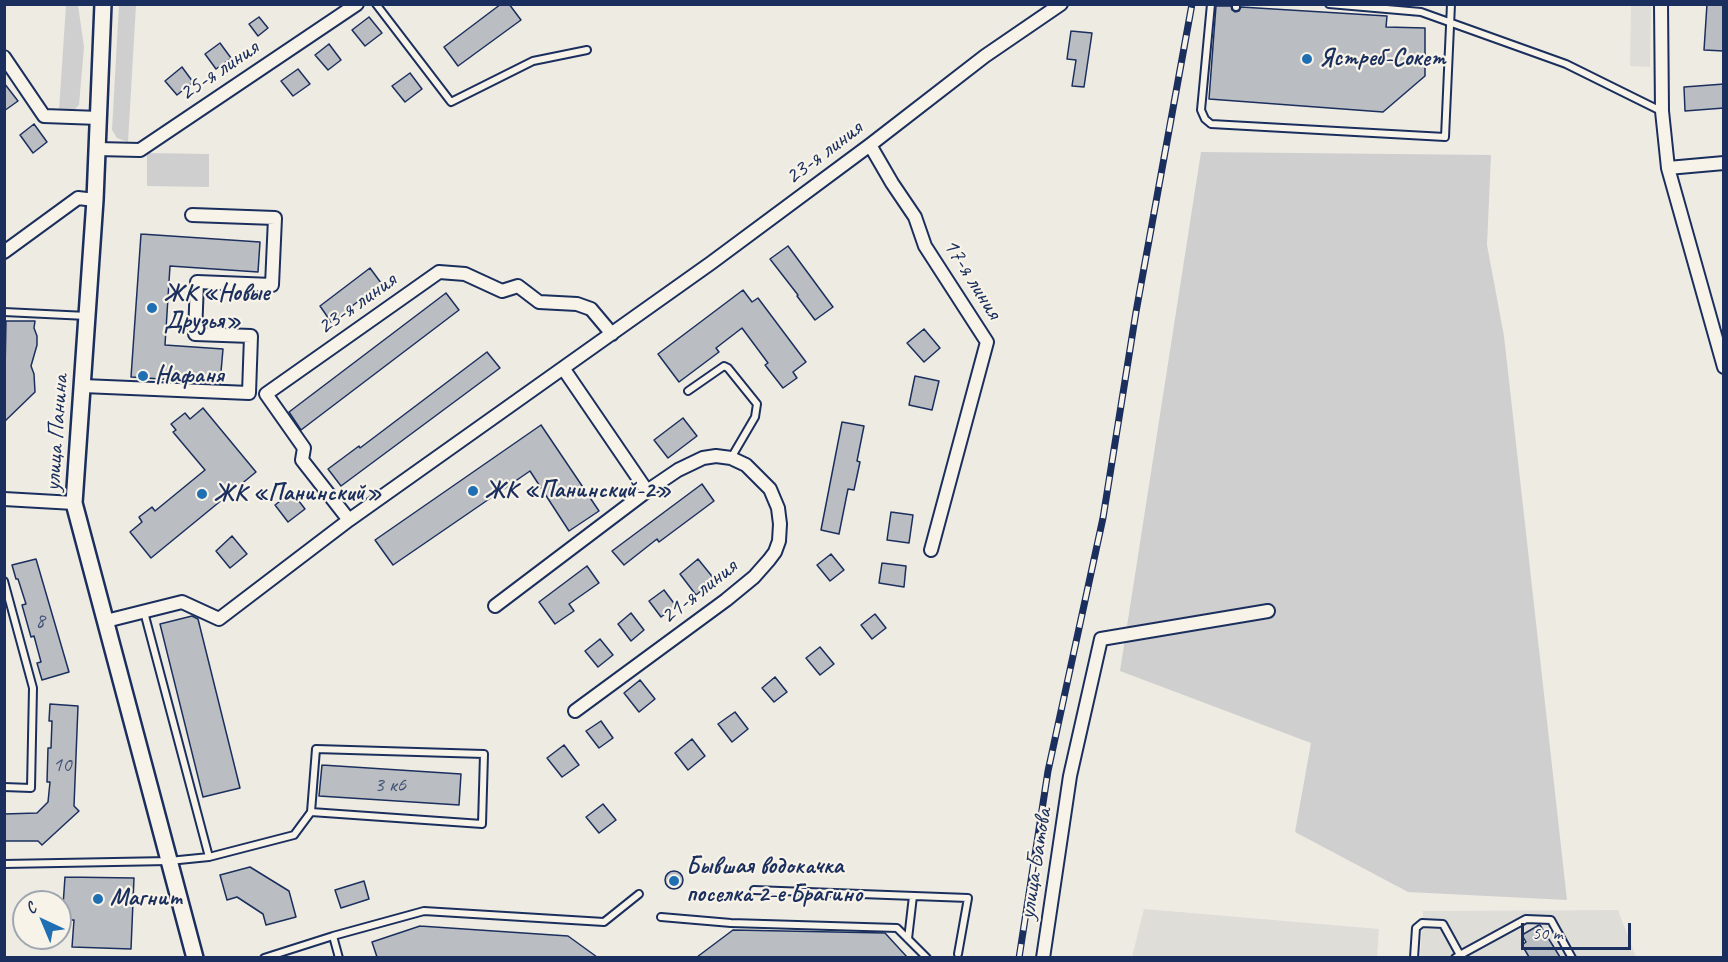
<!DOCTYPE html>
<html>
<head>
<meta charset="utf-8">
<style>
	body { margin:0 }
	#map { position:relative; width:1728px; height:962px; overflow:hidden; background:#eeebe2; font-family:Caveat,sans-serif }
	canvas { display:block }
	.frame { position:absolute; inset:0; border:6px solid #1b2f5e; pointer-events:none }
	.north { position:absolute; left:12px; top:890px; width:60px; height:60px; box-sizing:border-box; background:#f7f3e8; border:2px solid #9fa5b1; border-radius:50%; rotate:316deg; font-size:16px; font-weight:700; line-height:24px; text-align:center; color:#1b2f5e }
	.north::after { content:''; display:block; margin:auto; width:21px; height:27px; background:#1f6fb2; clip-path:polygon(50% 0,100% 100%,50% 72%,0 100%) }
	.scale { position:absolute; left:1521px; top:923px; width:110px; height:27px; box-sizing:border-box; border:3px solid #1b2f5e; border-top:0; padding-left:8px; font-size:18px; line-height:21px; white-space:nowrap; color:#1b2f5e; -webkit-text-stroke:4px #f7f3e8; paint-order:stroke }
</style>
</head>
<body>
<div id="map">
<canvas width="1728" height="962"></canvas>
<div class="frame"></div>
<div class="north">С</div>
<div class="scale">50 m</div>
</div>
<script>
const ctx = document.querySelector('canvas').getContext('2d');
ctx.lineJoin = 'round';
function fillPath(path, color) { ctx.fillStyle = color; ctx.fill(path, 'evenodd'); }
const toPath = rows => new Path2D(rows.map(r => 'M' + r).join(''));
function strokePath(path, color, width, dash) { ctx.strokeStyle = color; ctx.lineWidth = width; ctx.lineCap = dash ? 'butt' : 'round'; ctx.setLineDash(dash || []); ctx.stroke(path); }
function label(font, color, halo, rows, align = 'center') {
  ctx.font = font + ' Caveat,sans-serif'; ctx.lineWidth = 4.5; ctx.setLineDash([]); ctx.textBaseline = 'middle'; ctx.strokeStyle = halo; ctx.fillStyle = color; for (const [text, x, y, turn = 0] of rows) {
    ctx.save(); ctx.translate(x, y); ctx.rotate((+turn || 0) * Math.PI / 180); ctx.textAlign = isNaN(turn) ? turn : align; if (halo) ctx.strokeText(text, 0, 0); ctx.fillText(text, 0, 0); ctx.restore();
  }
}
fillPath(toPath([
	[1631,5,1651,5,1650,67,1630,66],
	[1144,909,1379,929,1377,957,1132,957],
	[1618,910,1636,957,1420,958,1423,911]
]), '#deddd8');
fillPath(toPath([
	[66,5,78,5,84,47,79,105,74,110,59,110],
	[119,5,136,5,128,142,117,138,112,130],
	[1201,152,1491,155,1487,245,1504,336,1567,900,1408,892,1295,832,1311,743,1120,671],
	[147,153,209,154,209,187,147,186]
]), '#cfcfcf');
const building = toPath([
	[501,4,509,4,521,20,458,66,444,47,501,4],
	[1707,4,1724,4,1724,51,1704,50,1707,4],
	[1216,6,1231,6,1232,10,1235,12,1239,11,1241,7,1387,16,1386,27,1425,28,1425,76,1383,112,1209,99,1216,6],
	[259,17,268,28,258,36,249,24,259,17],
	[369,17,382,33,365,46,352,30,369,17],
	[1071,31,1092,33,1084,87,1072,86,1076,60,1067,59,1071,31],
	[220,43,231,58,216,69,205,54,220,43],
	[329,44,341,60,328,70,315,55,329,44],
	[182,67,193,82,177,95,165,81,182,67],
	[298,69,310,84,293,96,281,81,298,69],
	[410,73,422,89,405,102,392,86,410,73],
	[4,83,18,101,4,111,4,83],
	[1724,84,1724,108,1685,111,1684,87,1724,84],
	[34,124,47,142,33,153,20,135,34,124],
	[141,234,260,242,258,272,170,266,165,345,223,349,220,383,131,377,141,234],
	[788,246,833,307,815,320,797,296,798,295,770,259,788,246],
	[370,268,384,287,366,301,364,297,331,322,320,306,370,268],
	[743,290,752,302,758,298,806,362,793,372,797,378,783,388,765,365,768,363,742,328,716,348,719,352,679,382,658,354,743,290],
	[446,293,459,310,301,430,289,412,446,293],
	[6,321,35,321,34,328,37,336,37,345,31,366,34,374,35,392,4,422,6,321],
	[924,329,940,348,924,362,907,343,924,329],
	[487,352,500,368,341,486,328,469,359,446,360,448,487,352],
	[915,376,939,381,932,410,909,405,915,376],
	[203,408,256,472,151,558,130,532,142,522,139,517,152,507,155,511,205,470,173,432,176,430,171,424,185,413,190,419,203,408],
	[683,418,697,436,668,458,654,440,683,418],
	[842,422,864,426,857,461,860,462,854,490,848,489,839,534,821,530,842,422],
	[541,425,599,511,569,531,530,471,393,565,375,540,541,425],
	[702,484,714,501,659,542,657,539,624,565,612,551,702,484],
	[292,492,305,509,288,522,275,505,292,492],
	[891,512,913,515,909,543,887,540,891,512],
	[232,536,247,554,230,568,216,551,232,536],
	[831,554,844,570,830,581,817,565,831,554],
	[36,559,69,672,42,680,37,663,41,662,34,636,31,637,22,605,26,604,18,579,16,579,12,565,36,559],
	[698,559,715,580,696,595,680,574,698,559],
	[882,563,906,566,904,587,879,583,882,563],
	[587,566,599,583,569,604,574,611,555,624,539,602,587,566],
	[664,590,676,606,661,617,649,601,664,590],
	[631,613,644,630,631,641,618,624,631,613],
	[875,614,886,628,872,639,861,625,875,614],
	[192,616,198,619,240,788,203,797,160,624,192,616],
	[600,639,613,655,598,667,585,651,600,639],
	[820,647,834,664,820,675,806,658,820,647],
	[775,677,787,692,774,702,762,688,775,677],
	[640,680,655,699,639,712,624,693,640,680],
	[50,704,78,706,74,806,79,811,42,845,38,841,4,841,4,814,37,813,48,802,50,782,47,782,48,748,51,748,52,721,49,721,50,704],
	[735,712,748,729,732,742,718,724,735,712],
	[601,721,613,738,599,748,586,731,601,721],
	[692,739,705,756,688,770,675,753,692,739],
	[564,745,579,765,562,777,547,758,564,745],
	[322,765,461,774,459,805,319,796,322,765],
	[603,804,616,820,599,833,586,817,603,804],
	[250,867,289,891,296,917,266,925,263,914,237,897,227,900,220,875,250,867],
	'665 880a9 9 0 1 1 18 0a9 9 0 1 1-18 0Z',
	[65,877,134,878,131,949,72,947,74,920,62,920,65,877],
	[364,881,369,899,341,908,335,890,364,881],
	[1539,925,1540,925,1560,957,1529,957,1522,945,1526,942,1522,935,1539,925],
	[420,926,568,936,597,957,377,957,372,942,420,926],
	[733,930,885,933,907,957,697,957,733,930]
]);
fillPath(building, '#babdc2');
strokePath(building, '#1b2f5e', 1.5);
const service = toPath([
	[376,4,451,102,533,61,587,50],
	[1211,4,1201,110,1205,119,1211,124,1445,137,1451,4],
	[1329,4,1421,12,1566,64,1661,111],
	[1236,7,1236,4],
	[4,312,87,316],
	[688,391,724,366,728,368,757,404,755,417,731,458],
	[4,581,33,688,31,788,4,787],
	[144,612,209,857],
	[4,864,169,861,209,857,294,835,311,812,316,749,484,754,482,824,311,812],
	[754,890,968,898,958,954],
	[661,917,731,923,897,928,927,958],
	[333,936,339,958],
	[908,939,913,896],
	[1460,955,1526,919,1551,920,1572,958],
	[264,958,333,936,424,911,604,922,639,894],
	[1414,958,1416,928,1422,923,1443,924,1460,955,1455,958]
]);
const minor = toPath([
	[1661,4,1662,111,1668,168,1724,367],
	[4,57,44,116,99,118],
	[870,145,892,183,915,217,925,246,987,342,931,550],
	[97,149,140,150,357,4],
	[1668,168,1724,163],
	[4,252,78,198,95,200],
	[563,368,647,491],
	[83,386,249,393,251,336,195,334,197,282,272,285,275,218,192,215],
	[4,499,74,503],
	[349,520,302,460,304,448,266,394,439,272,465,274,502,291,518,286,539,302,577,304,591,309,612,334],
	[495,606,647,491,678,470,703,458,716,456,731,458,746,465,770,489,778,508,780,524,779,541,775,552,769,560,754,577,726,600,575,711],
	[106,621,182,602,219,619,349,520,711,263,870,145,985,56,1061,4],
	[1043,958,1070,776,1101,639,1268,611]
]);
const tertiary = toPath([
	[103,4,95,200,74,503,195,958]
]);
strokePath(service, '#1b2f5e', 10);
strokePath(minor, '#1b2f5e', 16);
strokePath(tertiary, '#1b2f5e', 20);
strokePath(service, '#f7f3e8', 6);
strokePath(minor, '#f7f3e8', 12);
strokePath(tertiary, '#f7f3e8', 15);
const rail = toPath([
	[1019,958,1048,771,1103,518,1136,312,1192,4]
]);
strokePath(rail, '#1b2f5e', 7);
strokePath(rail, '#f7f3e8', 4.5, [14]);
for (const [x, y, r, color] of [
	[1307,59,6,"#1f6fb2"],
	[152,308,6,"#1f6fb2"],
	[143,376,6,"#1f6fb2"],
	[473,491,6,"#1f6fb2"],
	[202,494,6,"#1f6fb2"],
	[674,881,6,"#1f6fb2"],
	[98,899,6,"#1f6fb2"]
]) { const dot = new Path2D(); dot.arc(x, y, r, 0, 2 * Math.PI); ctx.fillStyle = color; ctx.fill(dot); strokePath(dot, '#f7f3e8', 2); }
label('21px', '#435277', null, [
	["8",40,621],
	["10",62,765],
	["3 к6",390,785]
]);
label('bold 24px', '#1b2f5e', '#f7f3e8', [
	["Ястреб-Сокет",1319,59],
	["ЖК «Новые",164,294],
	["Друзья»",164,322],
	["Нафаня",155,376],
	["ЖК «Панинский-2»",485,491],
	["ЖК «Панинский»",214,494],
	["Бывшая водокачка",686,867],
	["поселка 2-е Брагино",686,895],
	["Магнит",110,899]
], 'left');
label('24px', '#1b2f5e', '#f7f3e8', [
	["25-я линия",219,71,-34],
	["23-я линия",824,153,-37],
	["17-я линия",972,279,58],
	["23-я линия",357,304,-35],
	["улица Панина",57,433,-86],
	["21-я линия",699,592,-38],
	["улица Батова",1036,864,-81]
]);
</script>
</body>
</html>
